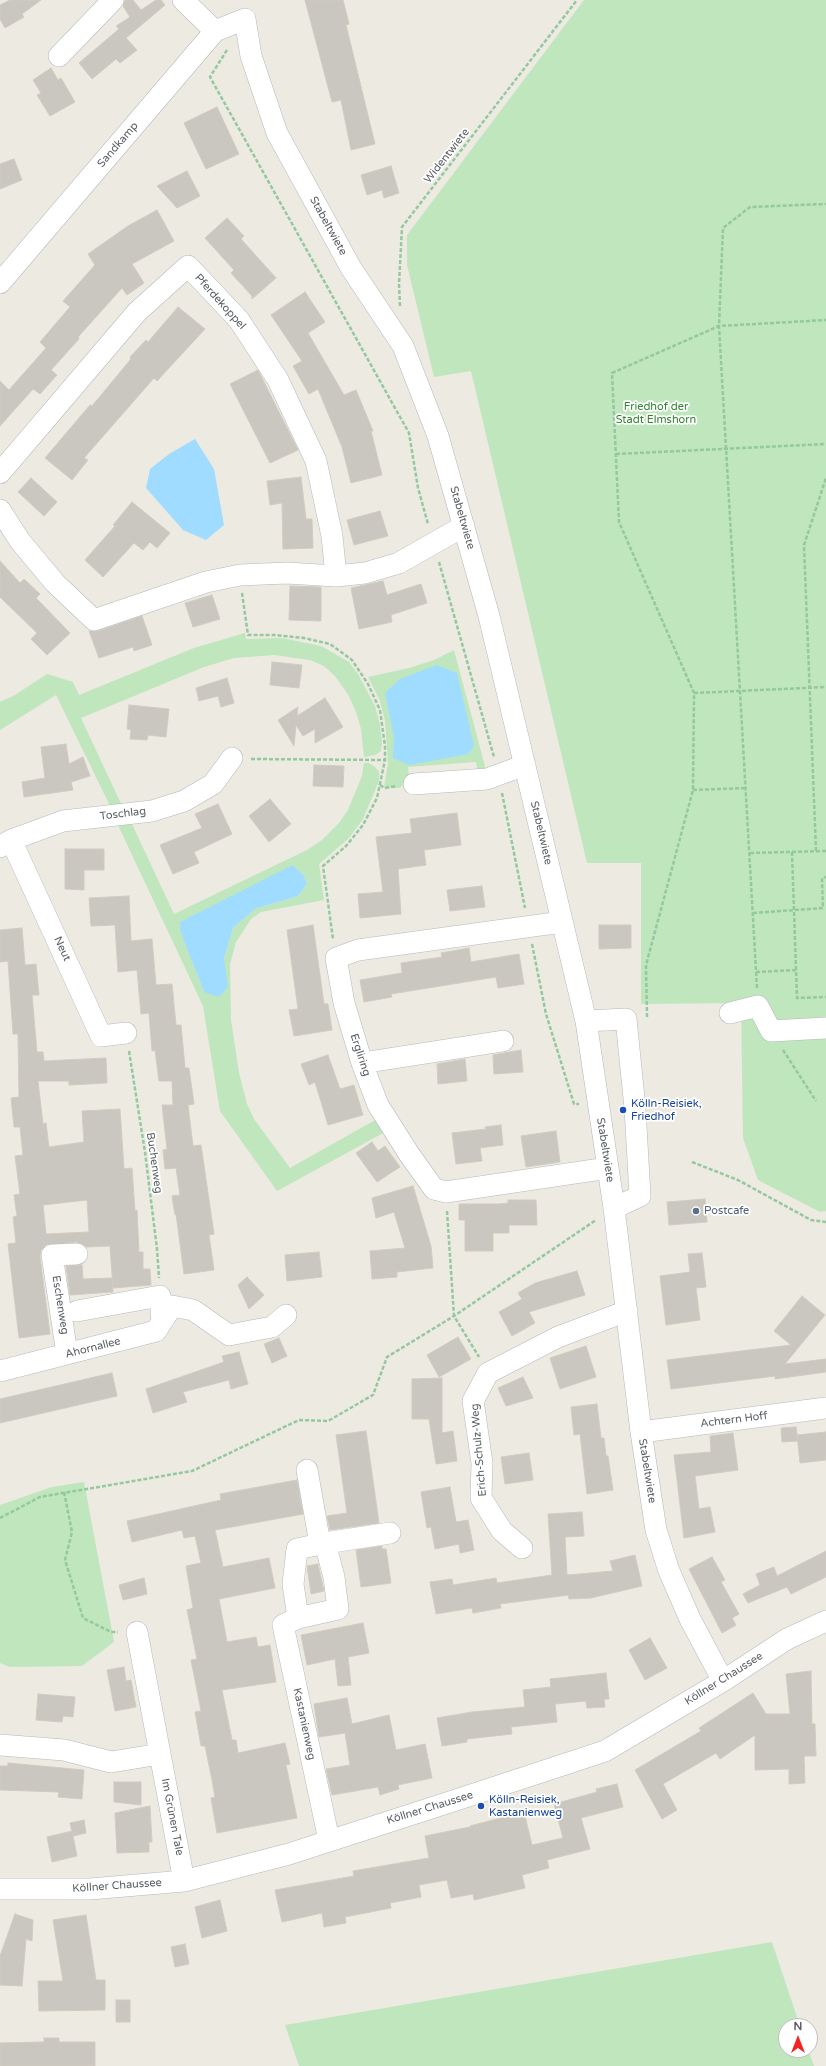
<!DOCTYPE html>
<html>
<head>
<meta charset="utf-8">
<style>
	body { margin:0 }
	#map { position:relative; width:826px; height:2066px; overflow:hidden; background:#edeae1; font-family:"Varela Round",sans-serif }
	canvas { display:block }
	.north { position:absolute; left:778px; top:2018px; width:40px; height:40px; box-sizing:border-box; background:#fff; border:1px solid #bdbfc1; border-radius:50%; rotate:0deg; font-size:11px; font-weight:700; line-height:16px; text-align:center; color:#595e63 }
	.north::after { content:''; display:block; margin:auto; width:14px; height:18px; background:#f12423; clip-path:polygon(50% 0,100% 100%,50% 72%,0 100%) }
</style>
</head>
<body>
<div id="map">
<canvas width="826" height="2066"></canvas>
<div class="north">N</div>
</div>
<script>
const ctx = document.querySelector('canvas').getContext('2d');
ctx.lineJoin = 'round';
function fillPath(path, color) { ctx.fillStyle = color; ctx.fill(path, 'evenodd'); }
const toPath = rows => new Path2D(rows.map(r => 'M' + r).join(''));
function strokePath(path, color, width, dash) { ctx.strokeStyle = color; ctx.lineWidth = width; ctx.lineCap = dash ? 'butt' : 'round'; ctx.setLineDash(dash || []); ctx.stroke(path); }
function label(font, color, halo, rows, align = 'center') {
  ctx.font = font + ' "Varela Round",sans-serif'; ctx.lineWidth = 3.5; ctx.setLineDash([]); ctx.textBaseline = 'middle'; ctx.strokeStyle = halo; ctx.fillStyle = color; for (const [text, x, y, turn = 0] of rows) {
    ctx.save(); ctx.translate(x, y); ctx.rotate((+turn || 0) * Math.PI / 180); ctx.textAlign = isNaN(turn) ? turn : align; if (halo) ctx.strokeText(text, 0, 0); ctx.fillText(text, 0, 0); ctx.restore();
  }
}
fillPath(toPath([
	[584,0,826,0,826,1211,820,1212,758,1180,743,1138,741,1003,641,1004,641,863,587,863,471,371,434,377,407,265,407,235],
	[245,633,246,639,282,638,321,646,349,662,358,674,375,706,380,725,382,743,381,751,375,755,364,757,361,729,356,712,349,696,335,676,324,666,310,660,274,655,234,658,204,667,81,718,123,808,111,808,56,695,0,730,0,702,15,695,47,674,73,682,79,695,194,648],
	[454,650,487,774,478,775,476,762,408,767,409,780,399,788,384,788,388,763,385,721,380,701,368,677,409,668,434,660],
	[364,763,369,763,375,767,379,772,379,781,363,819,349,838,319,864,324,900,261,912,251,919,236,942,230,964,231,1020,239,1073,247,1104,254,1119,290,1168,377,1119,385,1132,277,1191,220,1111,203,1006,117,823,131,822,174,914,307,850,322,840,339,823,348,810,362,776],
	[293,865,304,876,307,884,298,896,255,909,233,928,224,959,204,992,192,961],
	[84,1482,114,1642,82,1666,10,1667,0,1663,0,1505,52,1487],
	[772,1942,800,2026,786,2026,786,2050,808,2050,814,2066,299,2066,285,2025]
]), '#bfe6bc');
fillPath(toPath([
	[195,439,214,469,224,525,206,540,183,530,146,488,150,469,169,454],
	[437,665,457,673,474,746,468,754,409,765,393,758,394,737,385,693,400,679],
	[293,865,304,876,307,884,298,896,255,909,233,928,224,959,228,987,219,997,204,992,180,930,180,922]
]), '#9fdcff');
const building = toPath([
	[10,0,41,0,22,14,24,17,5,28,0,19,0,5,10,0],
	[125,0,133,0,141,10,156,0,161,0,165,5,126,38,137,50,120,63,116,59,92,79,79,63,119,29,116,26,130,17,123,6,125,0],
	[305,0,343,0,349,24,346,25,375,144,351,150,341,100,332,102,305,0],
	[51,68,58,80,61,78,75,102,50,116,37,95,41,93,33,80,51,68],
	[217,107,239,154,206,169,184,123,217,107],
	[14,159,22,180,0,189,0,164,14,159],
	[391,166,399,193,384,198,382,190,367,195,361,175,391,166],
	[187,171,200,196,177,208,157,186,187,171],
	[157,210,174,241,132,264,144,283,127,295,122,288,78,337,79,339,51,370,57,375,40,394,33,389,0,426,0,381,9,390,46,348,40,342,70,307,63,301,95,265,88,254,128,226,157,210],
	[227,218,244,236,241,239,276,278,252,299,252,296,231,273,234,270,205,238,227,218],
	[305,292,325,322,308,333,344,395,356,390,373,431,371,431,382,475,351,483,342,447,318,389,309,394,293,366,302,361,271,315,305,292],
	[178,307,205,329,157,381,154,378,84,458,88,460,72,480,45,458,90,405,92,406,131,359,130,357,146,340,148,342,178,307],
	[258,370,298,450,270,463,230,384,258,370],
	[301,477,306,519,312,519,313,548,283,549,282,503,270,505,267,481,301,477],
	[31,478,57,502,44,516,18,492,31,478],
	[132,502,170,533,157,548,150,542,143,550,134,543,103,577,85,560,115,526,113,525,132,502],
	[380,511,388,536,354,545,347,520,380,511],
	[0,561,20,583,24,579,40,594,36,598,70,633,47,655,31,639,37,633,0,597,0,561],
	[383,581,387,595,421,584,427,603,391,615,392,622,359,629,351,588,383,581],
	[290,586,321,587,321,621,289,620,290,586],
	[212,595,220,619,193,627,185,603,212,595],
	[142,616,152,645,134,651,133,647,99,658,89,631,98,631,142,616],
	[272,662,302,665,299,688,270,685,272,662],
	[227,678,234,703,221,707,218,696,199,701,196,688,227,678],
	[325,698,343,727,315,743,315,729,303,736,296,725,294,746,278,720,298,707,297,716,325,698],
	[129,705,169,709,166,737,148,735,147,740,130,739,131,730,127,729,129,705],
	[66,744,69,764,83,757,90,776,71,782,73,790,24,797,22,782,45,778,41,747,66,744],
	[314,765,344,766,343,787,313,786,314,765],
	[270,799,291,824,269,842,249,816,270,799],
	[218,804,232,834,194,852,199,863,173,874,160,845,202,828,195,814,218,804],
	[457,813,461,845,424,850,426,865,398,869,401,914,360,918,358,894,383,892,376,837,412,833,410,819,457,813],
	[65,849,104,849,104,870,84,870,84,890,65,889,65,849],
	[482,886,485,907,450,911,447,890,482,886],
	[129,896,131,941,152,939,156,985,172,984,176,1025,181,1025,185,1068,189,1068,194,1104,188,1105,193,1146,201,1145,214,1234,209,1235,214,1270,184,1274,176,1214,175,1215,172,1196,180,1195,176,1168,165,1169,163,1150,167,1149,162,1105,173,1105,172,1081,159,1081,155,1050,152,1051,149,1013,141,1014,137,970,118,972,115,925,91,926,89,898,129,896],
	[313,925,324,1004,328,1004,332,1030,294,1036,289,1010,298,1009,287,930,313,925],
	[599,925,631,925,631,948,599,949,599,925],
	[22,928,25,965,36,964,39,995,32,995,37,1052,43,1052,44,1061,106,1058,107,1083,69,1085,69,1081,38,1081,43,1124,46,1123,49,1147,84,1142,82,1111,120,1109,124,1169,132,1168,135,1211,137,1210,139,1252,143,1252,143,1269,150,1269,151,1285,113,1288,110,1246,87,1247,77,1242,46,1245,41,1250,40,1257,50,1334,19,1338,8,1244,16,1243,13,1217,17,1216,14,1195,20,1194,15,1156,23,1155,20,1127,14,1127,11,1098,19,1097,18,1034,13,1034,8,961,0,962,0,930,22,928],
	[87,1200,89,1232,46,1234,43,1205,87,1200],
	[469,948,471,962,519,954,524,984,498,988,496,977,391,994,392,997,364,1002,360,980,402,973,401,963,442,957,441,953,469,948],
	[521,1050,523,1072,494,1074,493,1055,521,1050],
	[328,1055,340,1089,354,1085,363,1115,328,1125,315,1082,309,1085,301,1064,328,1055],
	[465,1059,467,1081,438,1084,437,1064,465,1059],
	[501,1125,503,1145,480,1148,482,1161,456,1164,452,1133,486,1129,485,1127,501,1125],
	[556,1131,560,1162,526,1167,521,1136,556,1131],
	[372,1142,378,1151,385,1146,400,1167,377,1182,356,1153,372,1142],
	[413,1186,431,1246,433,1268,397,1272,397,1277,372,1279,370,1251,405,1248,394,1212,376,1218,372,1198,413,1186],
	[705,1199,707,1222,669,1225,667,1202,705,1199],
	[508,1200,536,1200,537,1225,509,1225,509,1233,493,1233,493,1251,465,1251,465,1220,459,1220,459,1204,499,1204,508,1203,508,1200],
	[319,1252,322,1277,287,1281,285,1255,319,1252],
	[702,1253,706,1287,696,1288,700,1320,666,1325,660,1276,690,1272,688,1254,702,1253],
	[82,1265,83,1279,112,1278,113,1292,70,1295,66,1266,82,1265],
	[577,1271,585,1295,529,1312,535,1323,512,1336,499,1312,522,1299,518,1293,535,1283,577,1271],
	[247,1277,264,1295,249,1309,238,1285,247,1277],
	[802,1296,825,1315,785,1364,826,1359,826,1372,775,1379,775,1376,671,1389,667,1360,791,1345,774,1331,802,1296],
	[458,1337,471,1359,439,1377,427,1355,458,1337],
	[279,1338,287,1356,272,1363,264,1344,279,1338],
	[586,1346,596,1377,560,1389,550,1358,586,1346],
	[239,1352,248,1384,231,1389,229,1380,183,1392,187,1402,153,1413,146,1389,224,1362,222,1356,239,1352],
	[112,1373,117,1396,0,1423,0,1399,112,1373],
	[523,1377,533,1398,506,1406,498,1388,523,1377],
	[442,1378,442,1433,453,1431,457,1461,436,1464,429,1419,412,1419,412,1379,442,1378],
	[597,1404,601,1438,604,1438,606,1456,608,1456,613,1490,587,1494,580,1434,574,1435,571,1407,597,1404],
	[796,1427,798,1441,782,1442,781,1428,796,1427],
	[366,1431,379,1523,330,1530,327,1516,347,1513,336,1435,366,1431],
	[826,1432,826,1460,800,1463,797,1435,826,1432],
	[733,1433,738,1470,695,1476,699,1509,710,1507,715,1532,684,1538,674,1455,711,1452,710,1436,733,1433],
	[529,1453,533,1480,505,1484,501,1457,529,1453],
	[297,1480,303,1514,215,1530,223,1567,269,1558,275,1588,219,1599,227,1642,256,1637,258,1647,270,1645,276,1682,222,1690,232,1740,236,1740,238,1753,285,1743,290,1764,286,1765,297,1818,217,1833,211,1798,215,1797,212,1780,205,1746,201,1746,195,1712,201,1711,191,1660,197,1659,187,1610,193,1608,186,1566,201,1563,195,1536,184,1538,182,1530,132,1542,127,1521,221,1500,220,1494,297,1480],
	[450,1487,456,1522,468,1520,474,1550,460,1553,459,1544,435,1549,431,1527,427,1528,421,1492,450,1487],
	[582,1512,584,1536,565,1537,567,1575,613,1571,610,1561,635,1555,642,1586,591,1598,569,1599,568,1595,500,1604,501,1608,473,1613,472,1608,436,1614,430,1582,452,1579,453,1585,496,1578,497,1583,552,1575,548,1514,582,1512],
	[382,1546,382,1549,386,1549,391,1583,361,1587,356,1550,382,1546],
	[826,1551,826,1577,791,1594,787,1587,748,1603,743,1594,760,1585,756,1574,774,1567,777,1576,826,1551],
	[712,1557,725,1580,721,1582,739,1614,732,1618,736,1625,722,1633,689,1569,712,1557],
	[318,1564,324,1591,311,1594,307,1566,318,1564],
	[144,1578,147,1594,123,1600,119,1585,144,1578],
	[363,1623,369,1653,348,1657,351,1685,338,1686,335,1659,307,1665,301,1635,363,1623],
	[650,1638,667,1668,645,1680,629,1650,650,1638],
	[124,1667,126,1681,131,1680,136,1707,115,1711,107,1670,124,1667],
	[811,1671,812,1724,815,1724,816,1756,804,1756,805,1783,789,1784,789,1769,755,1770,755,1735,720,1759,716,1753,663,1784,677,1810,662,1819,635,1770,701,1731,699,1728,753,1693,766,1714,790,1714,786,1674,811,1671],
	[606,1673,609,1699,604,1699,605,1707,587,1708,586,1701,555,1704,557,1722,511,1727,512,1734,467,1739,467,1742,442,1746,437,1718,472,1712,525,1707,523,1690,551,1687,550,1679,606,1673],
	[38,1694,75,1697,73,1717,63,1716,62,1722,36,1720,38,1694],
	[347,1698,352,1724,389,1715,396,1750,425,1744,432,1778,398,1785,399,1789,380,1795,378,1787,332,1795,326,1769,350,1765,345,1733,319,1737,314,1704,347,1698],
	[8,1763,84,1770,82,1799,58,1797,59,1792,0,1790,0,1766,8,1766,8,1763],
	[114,1782,141,1782,141,1805,114,1802,114,1782],
	[617,1784,623,1807,581,1818,590,1849,547,1860,549,1868,522,1875,525,1888,474,1900,473,1894,451,1898,447,1880,419,1885,421,1897,390,1903,391,1908,345,1917,346,1923,324,1927,322,1913,282,1922,275,1890,354,1876,353,1871,429,1858,425,1836,470,1827,470,1826,524,1812,532,1845,563,1838,554,1804,597,1792,596,1789,617,1784],
	[150,1806,152,1842,149,1842,149,1852,117,1853,115,1813,150,1806],
	[84,1820,86,1833,73,1836,70,1823,84,1820],
	[72,1831,77,1856,52,1862,47,1837,72,1831],
	[220,1900,227,1931,202,1938,195,1907,220,1900],
	[15,1914,33,1920,32,1941,26,1939,22,1986,0,1985,0,1956,15,1914],
	[86,1915,96,1980,105,1980,105,2010,39,2011,38,1981,63,1981,53,1920,86,1915],
	[185,1944,189,1964,175,1967,171,1947,185,1944],
	[116,2000,130,2000,130,2022,116,2022,116,2000],
	[44,2038,59,2038,59,2042,95,2042,95,2066,0,2066,0,2043,44,2042,44,2038]
]);
fillPath(building, '#cac6c0');
strokePath(building, '#d2cbbf', 1);
const minor = toPath([
	[183,0,215,31],
	[59,56,113,0],
	[0,283,215,31,245,19,251,56,277,133,351,268,403,346,438,436,489,616,586,1021,614,1208,641,1432,656,1530,669,1571,690,1619,723,1681],
	[0,473,137,312,188,266,239,320,278,380,316,461,332,536,336,576],
	[0,510,20,541,55,583,94,620,206,582,240,575,287,573,336,576,365,573,399,563,464,526],
	[414,784,487,779,525,765],
	[11,840,101,1036,126,1033],
	[0,847,11,840,63,821,152,811,184,801,213,784,232,758],
	[562,922,358,950,336,958,344,1003,362,1063,378,1105,409,1154,434,1189,446,1192,608,1168],
	[730,1013,758,1006,771,1031,826,1028],
	[586,1021,626,1019,635,1108,640,1196,614,1208],
	[362,1063,503,1041],
	[77,1311,160,1296,162,1322],
	[67,1354,52,1255,77,1254],
	[0,1371,156,1331,172,1306,193,1310,229,1335,272,1327,286,1315],
	[641,1432,826,1408],
	[307,1470,320,1544],
	[325,1543,390,1533],
	[522,1548,502,1531,481,1498,482,1463,473,1401,488,1373,558,1337,627,1311],
	[298,1618,338,1609,334,1577,325,1543,297,1549,293,1584,298,1618,283,1625,329,1840],
	[137,1632,160,1754],
	[0,1745,64,1750,111,1762,160,1754,184,1881],
	[0,1889,90,1889,184,1881,289,1854,453,1801,605,1751,723,1681,787,1639,826,1621]
]);
strokePath(minor, '#b4b8bc', 22);
strokePath(toPath([
	[227,50,210,77,409,433,418,488,428,524],
	[400,306,399,284,402,227,577,0],
	[616,454,826,444],
	[439,562,494,757],
	[242,593,248,635,274,635,304,638,330,644,352,660,368,684,380,710,385,746,385,760,377,798,363,825,346,846,323,866,333,939],
	[694,693,826,687],
	[251,759,385,760],
	[380,785,385,788,396,786],
	[693,790,746,788],
	[502,793,525,908],
	[816,851,804,545,826,478],
	[792,852,797,998,826,997],
	[750,853,826,851],
	[753,913,823,908,822,878,826,877],
	[532,944,546,1014,574,1104,579,1104],
	[756,972,796,970],
	[757,988,719,326,723,228,750,207,826,204],
	[647,1017,646,965,693,790,694,693,619,522,612,373,719,326,826,320],
	[783,1050,816,1101],
	[129,1051,145,1152,157,1249,159,1278],
	[692,1162,738,1180,811,1220,826,1222],
	[447,1211,454,1316,479,1357],
	[64,1492,72,1532,65,1560,83,1618,111,1632,118,1632],
	[0,1518,40,1497,192,1471,299,1420,328,1421,373,1395,387,1357,454,1316,596,1220]
]), '#94c89f', 2.5, [4, 2]);
strokePath(minor, '#fff', 21);
for (const [x, y, r, color] of [
	[623,1110,4,"#1a4fb4"],
	[696,1211,4,"#5c6f8a"],
	[481,1806,4,"#1a4fb4"]
]) { const dot = new Path2D(); dot.arc(x, y, r, 0, 2 * Math.PI); ctx.fillStyle = color; ctx.fill(dot); strokePath(dot, '#fff', 1.5); }
label('11px', '#595e63', '#fff', [
	["Sandkamp",118,145,-49],
	["Widentwiete",447,156,-52],
	["Stabeltwiete",328,226,61],
	["Pferdekoppel",220,302,48],
	["Stabeltwiete",462,518,74],
	["Toschlag",123,814,-7],
	["Stabeltwiete",541,833,77],
	["Neut",62,949,65],
	["Ergliring",360,1055,72],
	["Stabeltwiete",605,1150,81],
	["Buchenweg",154,1163,82],
	["Eschenweg",60,1305,81],
	["Ahornallee",93,1348,-14],
	["Achtern Hoff",734,1420,-7],
	["Erich-Schulz-Weg",479,1450,-95],
	["Stabeltwiete",647,1471,81],
	["Köllner Chaussee",724,1679,-32],
	["Kastanienweg",304,1724,78],
	["Köllner Chaussee",430,1808,-17],
	["Im Grünen Tale",172,1817,79],
	["Köllner Chaussee",117,1886,-4]
]);
label('11px', '#328330', '#fff', [
	["Friedhof der",656,407],
	["Stadt Elmshorn",656,420]
]);
label('11px', '#164399', '#fff', [
	["Kölln-Reisiek,",631,1104],
	["Friedhof",631,1117],
	["Kölln-Reisiek,",489,1800],
	["Kastanienweg",489,1813]
], 'left');
label('11px', '#4e5e75', '#fff', [
	["Postcafe",704,1211]
], 'left');
</script>
</body>
</html>
